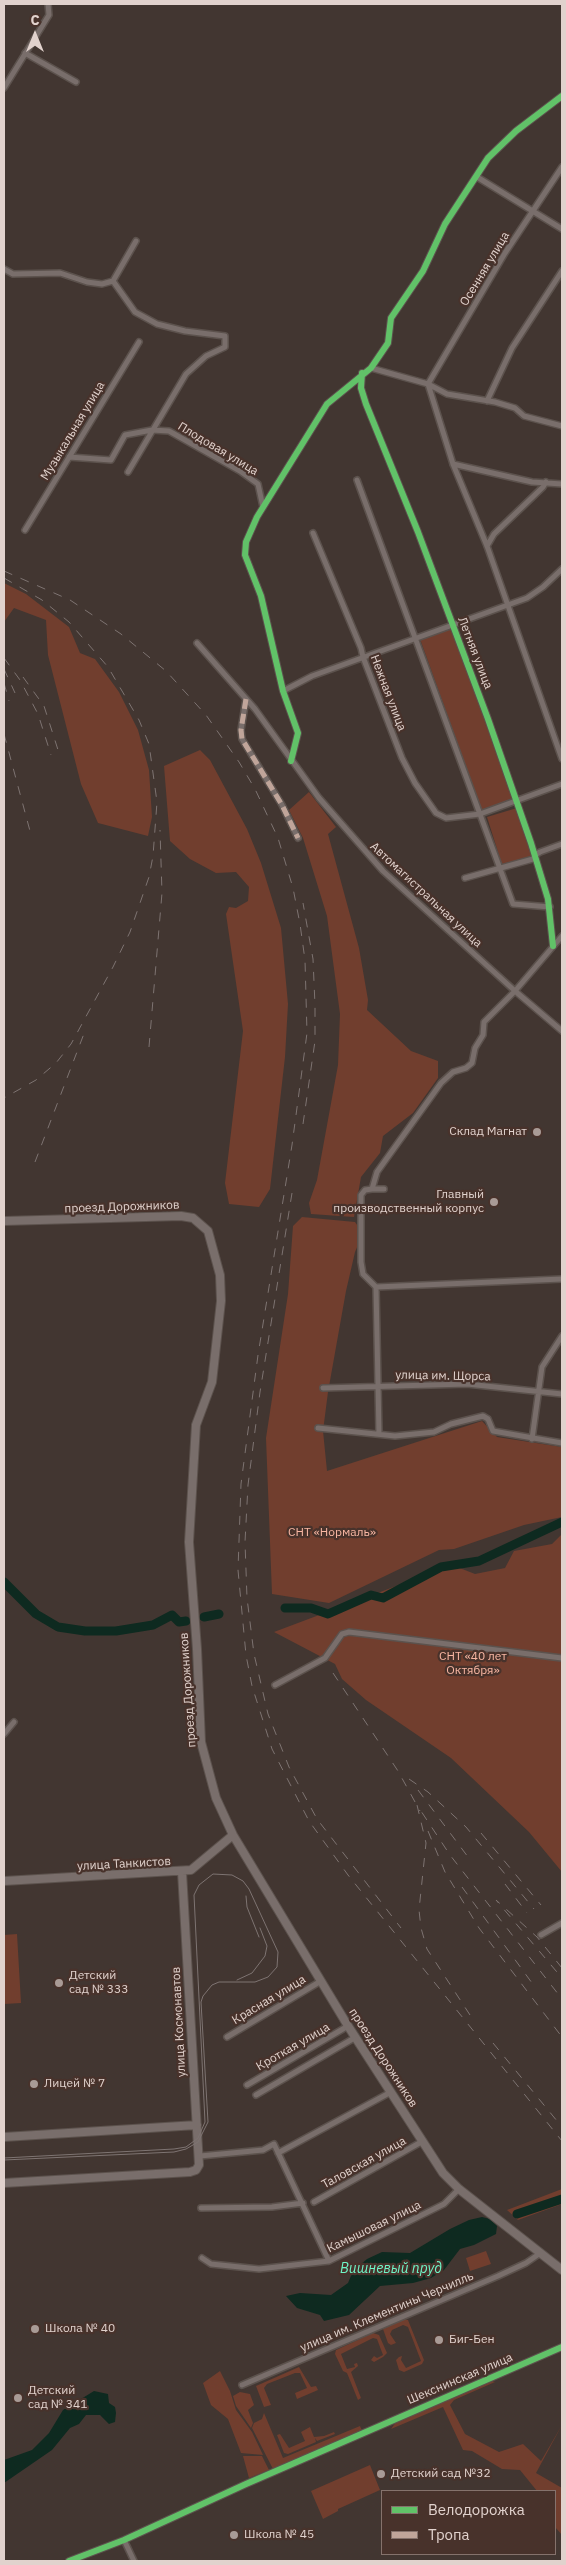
<!DOCTYPE html>
<html>
<head>
<meta charset="utf-8">
<style>
	body { margin:0 }
	#map { position:relative; width:566px; height:2565px; overflow:hidden; background:#423631; font-family:"IBM Plex Sans",sans-serif }
	canvas { display:block }
	.frame { position:absolute; inset:0; border:5px solid #e1d2cd; pointer-events:none }
	.legend { position:absolute; left:381px; top:2490px; width:175px; height:65px; box-sizing:border-box; background:#48322b; border:1px solid #85726c; margin:0; padding:6px 9px; list-style:none; font-size:15px; color:#e1d2cd }
	.legend li { display:flex; align-items:center; gap:10px; height:25px }
	.legend b { width:25px; border:1px solid #85726c }
	.north { position:absolute; left:10px; top:10px; width:50px; height:50px; -webkit-text-stroke:4px #48322b; paint-order:stroke; rotate:0deg; font-size:14px; font-weight:700; line-height:20px; text-align:center; color:#e1d2cd }
	.north::after { content:''; display:block; margin:auto; width:18px; height:22px; background:#e1d2cd; clip-path:polygon(50% 0,100% 100%,50% 72%,0 100%) }
</style>
</head>
<body>
<div id="map">
<canvas width="566" height="2565"></canvas>
<div class="frame"></div>
<ul class="legend">
<li><b style="height:6px;background:#61c268"></b>Велодорожка</li>
<li><b style="height:6px;background:#c0a59a"></b>Тропа</li>
</ul>
<div class="north">С</div>
</div>
<script>
const ctx = document.querySelector('canvas').getContext('2d');
ctx.lineJoin = 'round';
function fillPath(path, color) { ctx.fillStyle = color; ctx.fill(path, 'evenodd'); }
const toPath = rows => new Path2D(rows.map(r => 'M' + r).join(''));
function strokePath(path, color, width, dash) { ctx.strokeStyle = color; ctx.lineWidth = width; ctx.lineCap = dash ? 'butt' : 'round'; ctx.setLineDash(dash || []); ctx.stroke(path); }
function label(font, color, halo, rows, align = 'center') {
  ctx.font = font + ' "IBM Plex Sans",sans-serif'; ctx.lineWidth = 4.5; ctx.setLineDash([]); ctx.textBaseline = 'middle'; ctx.strokeStyle = halo; ctx.fillStyle = color; for (const [text, x, y, turn = 0] of rows) {
    ctx.save(); ctx.translate(x, y); ctx.rotate((+turn || 0) * Math.PI / 180); ctx.textAlign = isNaN(turn) ? turn : align; if (halo) ctx.strokeText(text, 0, 0); ctx.fillText(text, 0, 0); ctx.restore();
  }
}
fillPath(toPath([
	[4,583,26,594,69,627,80,653,95,659,119,692,138,730,149,770,152,817,148,836,98,823,81,784,48,655,46,620,14,608,4,622],
	[452,628,514,800,482,811,420,639],
	[200,750,210,760,247,829,261,863,281,928,288,1004,285,1057,270,1189,259,1207,229,1204,225,1183,243,1031,226,914,229,907,236,908,248,901,249,887,236,872,216,873,190,859,170,841,164,766],
	[309,792,336,827,328,834,359,948,368,1000,367,1010,411,1051,438,1061,438,1078,413,1113,383,1136,380,1153,361,1177,354,1217,311,1214,309,1203,317,1180,338,1065,340,1014,327,916,303,838,289,810],
	[517,808,535,861,503,868,487,817],
	[302,1217,355,1222,360,1229,361,1238,355,1252,346,1291,328,1392,323,1431,327,1471,482,1421,497,1437,562,1447,562,1517,524,1525,454,1549,439,1550,329,1603,272,1594,266,1438,288,1294,293,1226],
	[562,1534,562,1872,529,1832,451,1758,366,1700,342,1679,335,1664,274,1632,452,1565,475,1574,505,1568,514,1551,552,1544],
	[17,1934,21,2003,4,2004,4,1935],
	[562,2189,562,2204,518,2220,507,2210],
	[486,2251,491,2264,470,2271,466,2258],
	[403,2319,408,2320,424,2360,422,2364,404,2372,399,2370,396,2360,399,2357,402,2356,401,2360,406,2368,421,2361,408,2327,403,2325,392,2330,390,2334,396,2343,391,2345,388,2343,383,2329],
	[373,2333,379,2335,387,2353,383,2357,374,2362,371,2360,374,2356,377,2358,383,2355,377,2339,373,2338,341,2354,347,2369,355,2367,354,2364,357,2363,358,2366,351,2372,361,2398,358,2400,347,2373,343,2371,335,2354,336,2350],
	[299,2367,311,2387,316,2386,318,2390,297,2399,295,2393,307,2388,300,2373,295,2373,267,2384,264,2388,271,2405,264,2407,256,2386],
	[220,2371,230,2391,236,2410,252,2432,263,2455,241,2453,228,2419,211,2405,203,2383],
	[492,2381,495,2382,454,2400,450,2405,465,2434,499,2452,523,2444,541,2461,562,2425,536,2473,562,2488,562,2535,555,2527,555,2491,537,2491,520,2470,502,2469,472,2451,463,2450,443,2407,391,2429,396,2422],
	[240,2392,250,2394,254,2405,248,2410,253,2423,251,2428,236,2406,233,2396],
	[264,2413,283,2458,360,2426,363,2433,273,2469,252,2428,254,2423,262,2419],
	[310,2427,314,2437,324,2436,334,2432,335,2434,317,2441,315,2438,316,2442,288,2454,284,2453,277,2435,280,2434,289,2448,305,2441,301,2432],
	[243,2456,262,2456,269,2470,249,2478],
	[370,2465,380,2490,338,2509,338,2511,323,2519,311,2491]
]), '#713e2e');
fillPath(toPath([
	[482,2217,490,2219,497,2226,496,2234,474,2245,460,2249,444,2270,431,2278,413,2283,380,2286,349,2315,324,2321,320,2315,297,2308,286,2296,300,2293,331,2295,348,2283,353,2271,367,2259,382,2252,410,2253,450,2229,469,2220],
	[94,2391,108,2394,109,2403,115,2407,116,2413,115,2422,109,2424,100,2415,86,2415,79,2424,70,2428,52,2450,4,2483,4,2460,32,2450,49,2433,63,2410]
]), '#0e2a20');
strokePath(toPath([
	[4,1582,36,1614,58,1627,85,1631,116,1631,153,1625,172,1615,179,1622,186,1621],
	[285,1608,311,1608,328,1614,371,1595,383,1598,441,1567,479,1561,562,1522],
	[204,1617,219,1614],
	[517,2214,562,2199]
]), '#0e2a20', 9);
const minor = toPath([
	[25,53,76,82],
	[4,88,49,15,48,4],
	[562,167,505,253,428,384,453,464,487,546,562,759],
	[477,177,562,229],
	[4,269,13,274,60,273,87,282,102,284,113,281,136,241],
	[113,281,135,312,157,324,185,331,225,336,225,347,206,356,186,374,128,472],
	[371,368,428,384,447,394,495,402,515,408,524,416,562,426],
	[362,373,361,388,366,404,418,532,488,719,531,843,548,899,553,946],
	[487,401,512,348,562,271],
	[69,457,111,460,125,435,152,430,169,431,240,471,258,484,263,507],
	[453,464,532,482,562,484],
	[357,480,513,904,550,907],
	[25,530,139,342],
	[313,533,361,648,363,657,402,758,415,783,436,813,446,818,480,814,562,784],
	[487,546,494,534,543,487,546,482],
	[197,643,255,709,319,798,383,871,515,991,562,1031],
	[283,691,312,676,527,598,543,587,562,569],
	[246,699,241,730,242,739,282,805,298,838],
	[291,761,298,733,283,691,261,596,245,555,246,542,257,517,327,404,371,368,388,343,391,318,423,271,445,224,488,158,516,131,562,96],
	[465,878,533,859,535,855,540,852,562,844],
	[372,1189,377,1172,441,1083,453,1072,466,1068,472,1063,475,1048,483,1035,484,1022,515,991,562,936],
	[384,1189,372,1189,365,1190,361,1195,361,1262,363,1274,376,1287,562,1279],
	[376,1287,379,1434],
	[323,1388,467,1384,562,1394],
	[318,1428,395,1436,434,1432,451,1424,483,1416,488,1419,493,1431,562,1443],
	[532,1439,542,1367,562,1336],
	[275,1685,325,1658,342,1634,349,1632,562,1658],
	[4,1734,14,1722],
	[541,1935,562,1923],
	[227,2037,321,1981],
	[247,2085,348,2026],
	[256,2095,356,2037],
	[278,2153,391,2092],
	[200,2156,263,2150,274,2144,329,2261],
	[314,2202,423,2141],
	[201,2208,272,2207,303,2203],
	[202,2258,211,2264,259,2269,329,2261,444,2204,459,2189],
	[242,2385,498,2276,526,2263,539,2254],
	[124,2540,134,2561],
	[69,2561,124,2540,246,2484,562,2347]
]);
const secondary = toPath([
	[4,1221,181,1216,193,1218,208,1231,220,1275,221,1301,212,1382,196,1425,189,1542,197,1649,201,1742,216,1798,233,1835,348,2026,443,2173,459,2189,562,2270],
	[4,1881,191,1870,233,1835],
	[4,2137,197,2125],
	[4,2183,190,2172,196,2170,199,2165,182,1872]
]);
strokePath(minor, '#5c524d', 8);
strokePath(secondary, '#5c524d', 10);
strokePath(minor, '#796e6b', 5);
strokePath(secondary, '#796e6b', 8);
strokePath(toPath([
	[246,1896,247,1907,259,1937],
	[237,1980,252,1973,265,1956,267,1946,260,1928],
	[4,2158,174,2149,186,2147,198,2138,205,2122,194,1895,199,1885,213,1874,232,1875,243,1881,249,1889,278,1952,277,1967,268,1977,255,1982,219,1982,212,1985,203,1996,201,2002,208,2122,198,2142,186,2149,174,2152,4,2160]
]), '#7e7472', 1);
strokePath(toPath([
	[4,571,70,600,121,634,166,671,206,715,239,762,255,789,278,838,293,888,300,924,305,960,307,1033,292,1145,258,1355,241,1484,238,1570,246,1655,252,1686,272,1749,309,1821,348,1875,562,2141],
	[4,578,42,600,69,622,108,667,139,720,149,744,157,802,153,856,149,877,130,932,113,967,71,1044,56,1063,36,1080,4,1098],
	[4,658,20,680,38,714,51,755],
	[4,669,15,693],
	[23,677,44,706,59,753],
	[4,683,9,701],
	[4,734,30,831],
	[149,1047,162,893,160,830],
	[303,1124,315,1041,315,1005,313,959,303,903],
	[35,1162,85,1031],
	[292,1193,260,1392,248,1485,245,1542,247,1598,254,1654,268,1714,289,1767,317,1819,401,1928],
	[333,1673,398,1771,420,1811],
	[409,1779,428,1792,466,1827,534,1909],
	[418,1790,471,1861],
	[428,1831,445,1872,479,1928,562,2037],
	[481,1833,541,1905],
	[505,1884,527,1913],
	[462,1887,532,1983],
	[562,1968,537,1937,496,1900,562,1978],
	[470,2015,427,1949,421,1928,419,1910,426,1843,417,1805,450,1855,562,1999],
	[493,2043,562,2127]
]), '#7e7472', 1, [9, 9]);
strokePath(toPath([
	[246,699,241,730,242,739,282,805,298,838]
]), '#c0a59a', 5, [10, 5]);
strokePath(toPath([
	[362,373,361,388,366,404,418,532,488,719,531,843,548,899,553,946],
	[291,761,298,733,283,691,261,596,245,555,246,542,257,517,327,404,371,368,388,343,391,318,423,271,445,224,488,158,516,131,562,96],
	[69,2561,124,2540,246,2484,562,2347]
]), '#61c268', 6);
for (const [x, y, r, color] of [
	[537,1132,5,"#a99b96"],
	[494,1202,5,"#a99b96"],
	[59,1983,5,"#a99b96"],
	[34,2084,5,"#a99b96"],
	[35,2329,5,"#a99b96"],
	[439,2340,5,"#a99b96"],
	[18,2398,5,"#a99b96"],
	[381,2474,5,"#a99b96"],
	[234,2535,5,"#a99b96"]
]) { const dot = new Path2D(); dot.arc(x, y, r, 0, 2 * Math.PI); ctx.fillStyle = color; ctx.fill(dot); strokePath(dot, '#48322b', 2); }
label('12px', '#e1d2cd', '#48322b', [
	["Осенняя улица",485,269,-59],
	["Музыкальная улица",73,431,-59],
	["Плодовая улица",218,449,31],
	["Летняя улица",475,653,69],
	["Нежная улица",388,693,69],
	["Автомагистральная улица",426,895,43],
	["проезд Дорожников",122,1207,-2],
	["улица им. Щорса",443,1376,1],
	["проезд Дорожников",188,1690,-94],
	["улица Танкистов",124,1864,-3],
	["Красная улица",269,2000,-31],
	["улица Космонавтов",179,2022,-93],
	["Кроткая улица",293,2047,-30],
	["проезд Дорожников",383,2058,57],
	["Таловская улица",364,2163,-29],
	["Камышовая улица",374,2227,-26],
	["улица им. Клементины Черчилль",387,2312,-23],
	["Шекснинская улица",460,2379,-23]
]);
label('12px', '#e1d2cd', '#48322b', [
	["Склад Магнат",527,1132,"right"],
	["Главный",484,1195,"right"],
	["производственный корпус",484,1209,"right"],
	["Детский",69,1976],
	["сад № 333",69,1990],
	["Лицей № 7",44,2084],
	["Школа № 40",45,2329],
	["Биг-Бен",449,2340],
	["Детский",28,2391],
	["сад № 341",28,2405],
	["Детский сад №32",391,2474],
	["Школа № 45",244,2535]
], 'left');
label('12px', '#f9b7a3', '#48322b', [
	["СНТ «Нормаль»",332,1533],
	["СНТ «40 лет",473,1657],
	["Октября»",473,1671]
]);
label('italic 14px', '#6ff6c8', '#48322b', [
	["Вишневый пруд",391,2269]
]);
</script>
</body>
</html>
